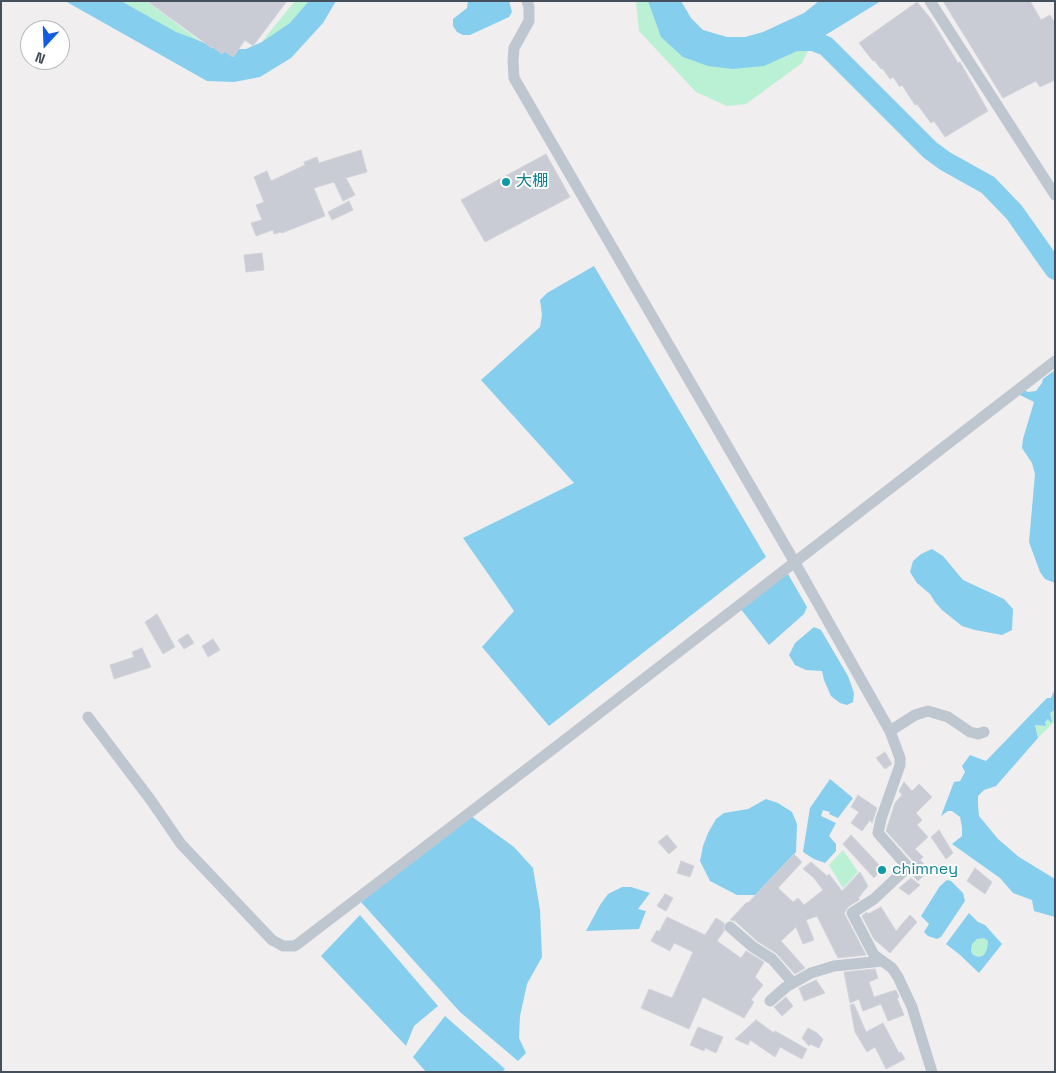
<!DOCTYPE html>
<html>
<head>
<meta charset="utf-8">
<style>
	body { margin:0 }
	#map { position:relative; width:1056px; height:1073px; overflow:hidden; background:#f0eeee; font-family:"Space Grotesk",sans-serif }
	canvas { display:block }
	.frame { position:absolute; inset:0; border:2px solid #454f5c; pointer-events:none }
	.north { position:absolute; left:20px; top:20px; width:50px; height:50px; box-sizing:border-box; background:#fff; border:1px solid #b5b9be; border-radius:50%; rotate:200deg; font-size:14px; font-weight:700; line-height:20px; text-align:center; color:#454f5c }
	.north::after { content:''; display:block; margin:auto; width:18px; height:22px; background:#145be4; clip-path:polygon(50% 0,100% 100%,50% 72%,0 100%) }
</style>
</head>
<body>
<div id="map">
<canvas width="1056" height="1073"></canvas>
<div class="frame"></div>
<div class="north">N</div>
</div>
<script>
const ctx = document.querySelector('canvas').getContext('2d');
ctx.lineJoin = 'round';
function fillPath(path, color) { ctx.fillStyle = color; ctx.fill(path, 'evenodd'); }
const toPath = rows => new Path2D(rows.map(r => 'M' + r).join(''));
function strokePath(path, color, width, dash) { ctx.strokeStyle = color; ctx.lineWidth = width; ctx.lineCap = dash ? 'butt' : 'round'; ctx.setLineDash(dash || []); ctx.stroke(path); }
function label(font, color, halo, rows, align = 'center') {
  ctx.font = font + ' "Space Grotesk","Noto Sans SC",sans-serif'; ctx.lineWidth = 4; ctx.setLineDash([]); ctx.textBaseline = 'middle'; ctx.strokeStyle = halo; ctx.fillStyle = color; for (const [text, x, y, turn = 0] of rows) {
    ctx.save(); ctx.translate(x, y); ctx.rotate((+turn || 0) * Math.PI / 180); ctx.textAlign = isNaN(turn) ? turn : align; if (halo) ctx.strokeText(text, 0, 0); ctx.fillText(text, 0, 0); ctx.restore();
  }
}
fillPath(toPath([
	[108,1,146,1,208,47,228,57,259,45,295,1,313,1,304,13,237,65],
	[636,1,656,1,667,31,799,48,808,51,802,63,746,104,727,106,696,92,639,31],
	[1055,710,1055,721,1038,738,1035,725,1046,726,1044,722,1048,719,1051,722,1052,721,1050,713],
	[843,850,858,872,843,888,829,865],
	[984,938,988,941,987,949,984,955,979,957,973,955,971,951,972,944,977,939]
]), '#baf0d4');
fillPath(toPath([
	[65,1,121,1,176,32,205,43,228,49,246,49,262,42,290,23,309,1,336,1,323,23,291,58,260,77,234,82,207,81],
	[468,1,509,1,512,12,509,17,470,35,463,35,457,32,453,26,453,19,467,8],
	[648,1,681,1,691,18,703,30,727,37,745,37,763,32,804,13,819,1,881,1,806,47,764,66,733,69,708,66,683,57,661,37],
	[594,266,766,557,549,726,482,647,514,611,463,538,574,483,481,380,540,327,542,315,540,300,547,293],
	[1055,370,1055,583,1045,579,1040,572,1029,542,1035,474,1032,463,1022,448,1023,439,1034,402,1018,394,1022,389,1028,392,1036,391,1042,383,1043,379],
	[932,549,943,556,963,580,1004,599,1013,609,1012,630,1002,635,975,630,962,626,942,610,935,602,930,594,917,583,910,572,913,561,921,554],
	[788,574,807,607,804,614,769,645,740,608],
	[814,627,821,630,848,676,854,693,853,702,847,705,840,703,831,696,824,680,822,671,806,670,795,665,789,655,795,643],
	[1055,689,1055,710,1050,713,1052,721,1051,723,1048,719,1045,722,1046,726,1035,725,1038,738,996,786,984,790,978,796,978,805,979,816,998,839,1019,857,1055,879,1055,917,1034,911,1032,900,1013,893,1000,878,952,844,962,836,962,827,960,817,952,811,948,811,941,816,954,782,960,781,965,772,962,766,970,755,986,761,1042,703,1047,698,1051,698],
	[830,779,853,798,838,818,829,814,830,812,823,810,821,816,836,823,829,836,836,844,836,851,825,863,814,859,803,852,810,808],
	[766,799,778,803,792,812,797,824,796,852,756,895,737,895,710,881,700,861,703,846,708,833,716,819,724,813,748,809],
	[471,816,514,847,533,868,540,910,542,957,527,984,520,1016,519,1038,526,1053,518,1061,460,1012,361,902],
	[947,880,951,881,963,893,965,901,941,937,937,939,928,936,924,932,929,924,921,916,940,886],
	[622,887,631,887,650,893,638,909,646,911,639,929,586,931,600,905,608,894],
	[969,913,978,922,985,925,1002,944,979,973,959,954,946,944],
	[984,938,988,941,987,949,984,955,979,957,973,955,971,951,972,944,977,939],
	[360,915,438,1006,414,1026,406,1046,321,956],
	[445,1016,505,1069,502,1072,426,1072,413,1057]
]), '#86ceee');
strokePath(toPath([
	[788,44,794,41,813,41,826,46,930,150,945,161,988,185,1014,212,1055,270]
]), '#86ceee', 20);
const building = toPath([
	[147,1,287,1,253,46,245,40,233,57,224,51,222,54,213,47,212,48,147,1],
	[943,1,1030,1,1041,20,1050,15,1055,23,1055,80,1040,87,1036,81,1003,98,943,1],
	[917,2,931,19,958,63,960,62,988,111,945,137,934,121,931,123,917,104,915,105,902,85,900,87,893,77,890,79,882,68,881,69,874,60,873,61,859,43,917,2],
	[361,150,367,172,346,178,355,195,343,201,334,182,314,188,325,216,282,233,281,232,274,234,273,230,256,236,251,223,262,220,256,205,264,202,254,177,267,171,271,181,305,165,304,162,317,157,319,163,361,150],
	[546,154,570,197,485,242,461,200,546,154],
	[349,201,353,210,332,220,328,212,349,201],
	[262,253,264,270,246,272,244,255,262,253],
	[157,614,175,647,163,654,145,622,157,614],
	[188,634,194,643,184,649,178,640,188,634],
	[213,639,220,650,208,657,202,646,213,639],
	[142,648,151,667,114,679,110,665,134,657,132,652,142,648],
	[885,752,892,764,885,769,876,758,885,752],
	[904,782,912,791,919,784,932,797,916,813,922,820,917,825,928,837,915,849,923,857,920,860,930,870,918,881,911,874,915,869,914,862,886,831,895,803,902,795,899,791,904,782],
	[858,795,877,808,872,823,870,820,862,831,851,823,859,812,851,807,858,795],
	[939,830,953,853,946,859,931,837,939,830],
	[667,835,677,847,669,854,658,842,667,835],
	[851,835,882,868,874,878,843,844,851,835],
	[794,854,802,862,778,888,793,902,798,898,804,905,823,890,814,878,803,869,811,862,827,876,829,874,842,891,860,872,868,886,859,897,859,900,848,907,844,913,866,955,838,958,817,916,806,920,814,940,803,944,796,927,781,941,805,968,795,974,776,953,757,941,735,921,730,920,747,902,748,903,794,854],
	[681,861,694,866,690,877,677,873,681,861],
	[975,868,992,882,985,894,967,881,975,868],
	[911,878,920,885,909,895,899,888,911,878],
	[665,894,673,898,666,911,657,906,665,894],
	[881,907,896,931,910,915,917,922,890,953,874,939,862,916,867,912,868,914,881,907],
	[667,917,705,935,716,918,724,923,724,931,717,941,741,958,746,951,764,962,755,977,763,985,751,1000,754,1002,744,1018,703,997,689,1029,641,1008,649,989,672,998,693,952,674,943,670,951,651,941,657,930,659,932,667,917],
	[875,969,878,978,869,982,874,997,896,990,899,997,897,998,904,1015,888,1021,881,1004,863,1011,859,999,850,1003,844,972,875,969],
	[816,980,825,993,804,1001,799,988,816,980],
	[786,997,793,1006,782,1016,774,1007,786,997],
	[854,1004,866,1032,883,1023,899,1053,901,1052,905,1059,886,1069,875,1047,867,1052,855,1032,850,1005,854,1004],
	[756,1020,774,1033,775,1031,807,1049,802,1059,780,1047,775,1057,750,1040,748,1045,735,1039,756,1020],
	[698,1027,723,1037,716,1053,705,1048,704,1051,690,1045,698,1027],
	[808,1028,817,1033,823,1039,819,1048,810,1044,809,1046,802,1038,808,1028]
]);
fillPath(building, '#c9ccd4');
strokePath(building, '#d1d3da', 1);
strokePath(toPath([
	[527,1,529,7,529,21,514,48,513,61,514,78,794,561,890,731,900,758,900,765,881,819,878,833,908,867,874,899,852,913,874,955,892,968,898,977,912,1007,932,1072],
	[930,1,1055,195],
	[88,717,150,799,181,844,272,940,283,946,295,946,553,749,1055,361],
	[890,731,915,715,928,711,948,717,970,732,978,734,984,732],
	[730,927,753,947,772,959,793,983],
	[770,1001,786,987,811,973,834,966,882,961]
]), '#bec6d0', 11);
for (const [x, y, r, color] of [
	[506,182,5,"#0f9aa8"],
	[882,870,5,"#0f9aa8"]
]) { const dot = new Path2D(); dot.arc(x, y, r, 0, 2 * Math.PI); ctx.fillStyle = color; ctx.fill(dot); strokePath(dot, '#fff', 2); }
label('16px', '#0d838f', '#fff', [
	["大棚",516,182],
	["chimney",892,870]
], 'left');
</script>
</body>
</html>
